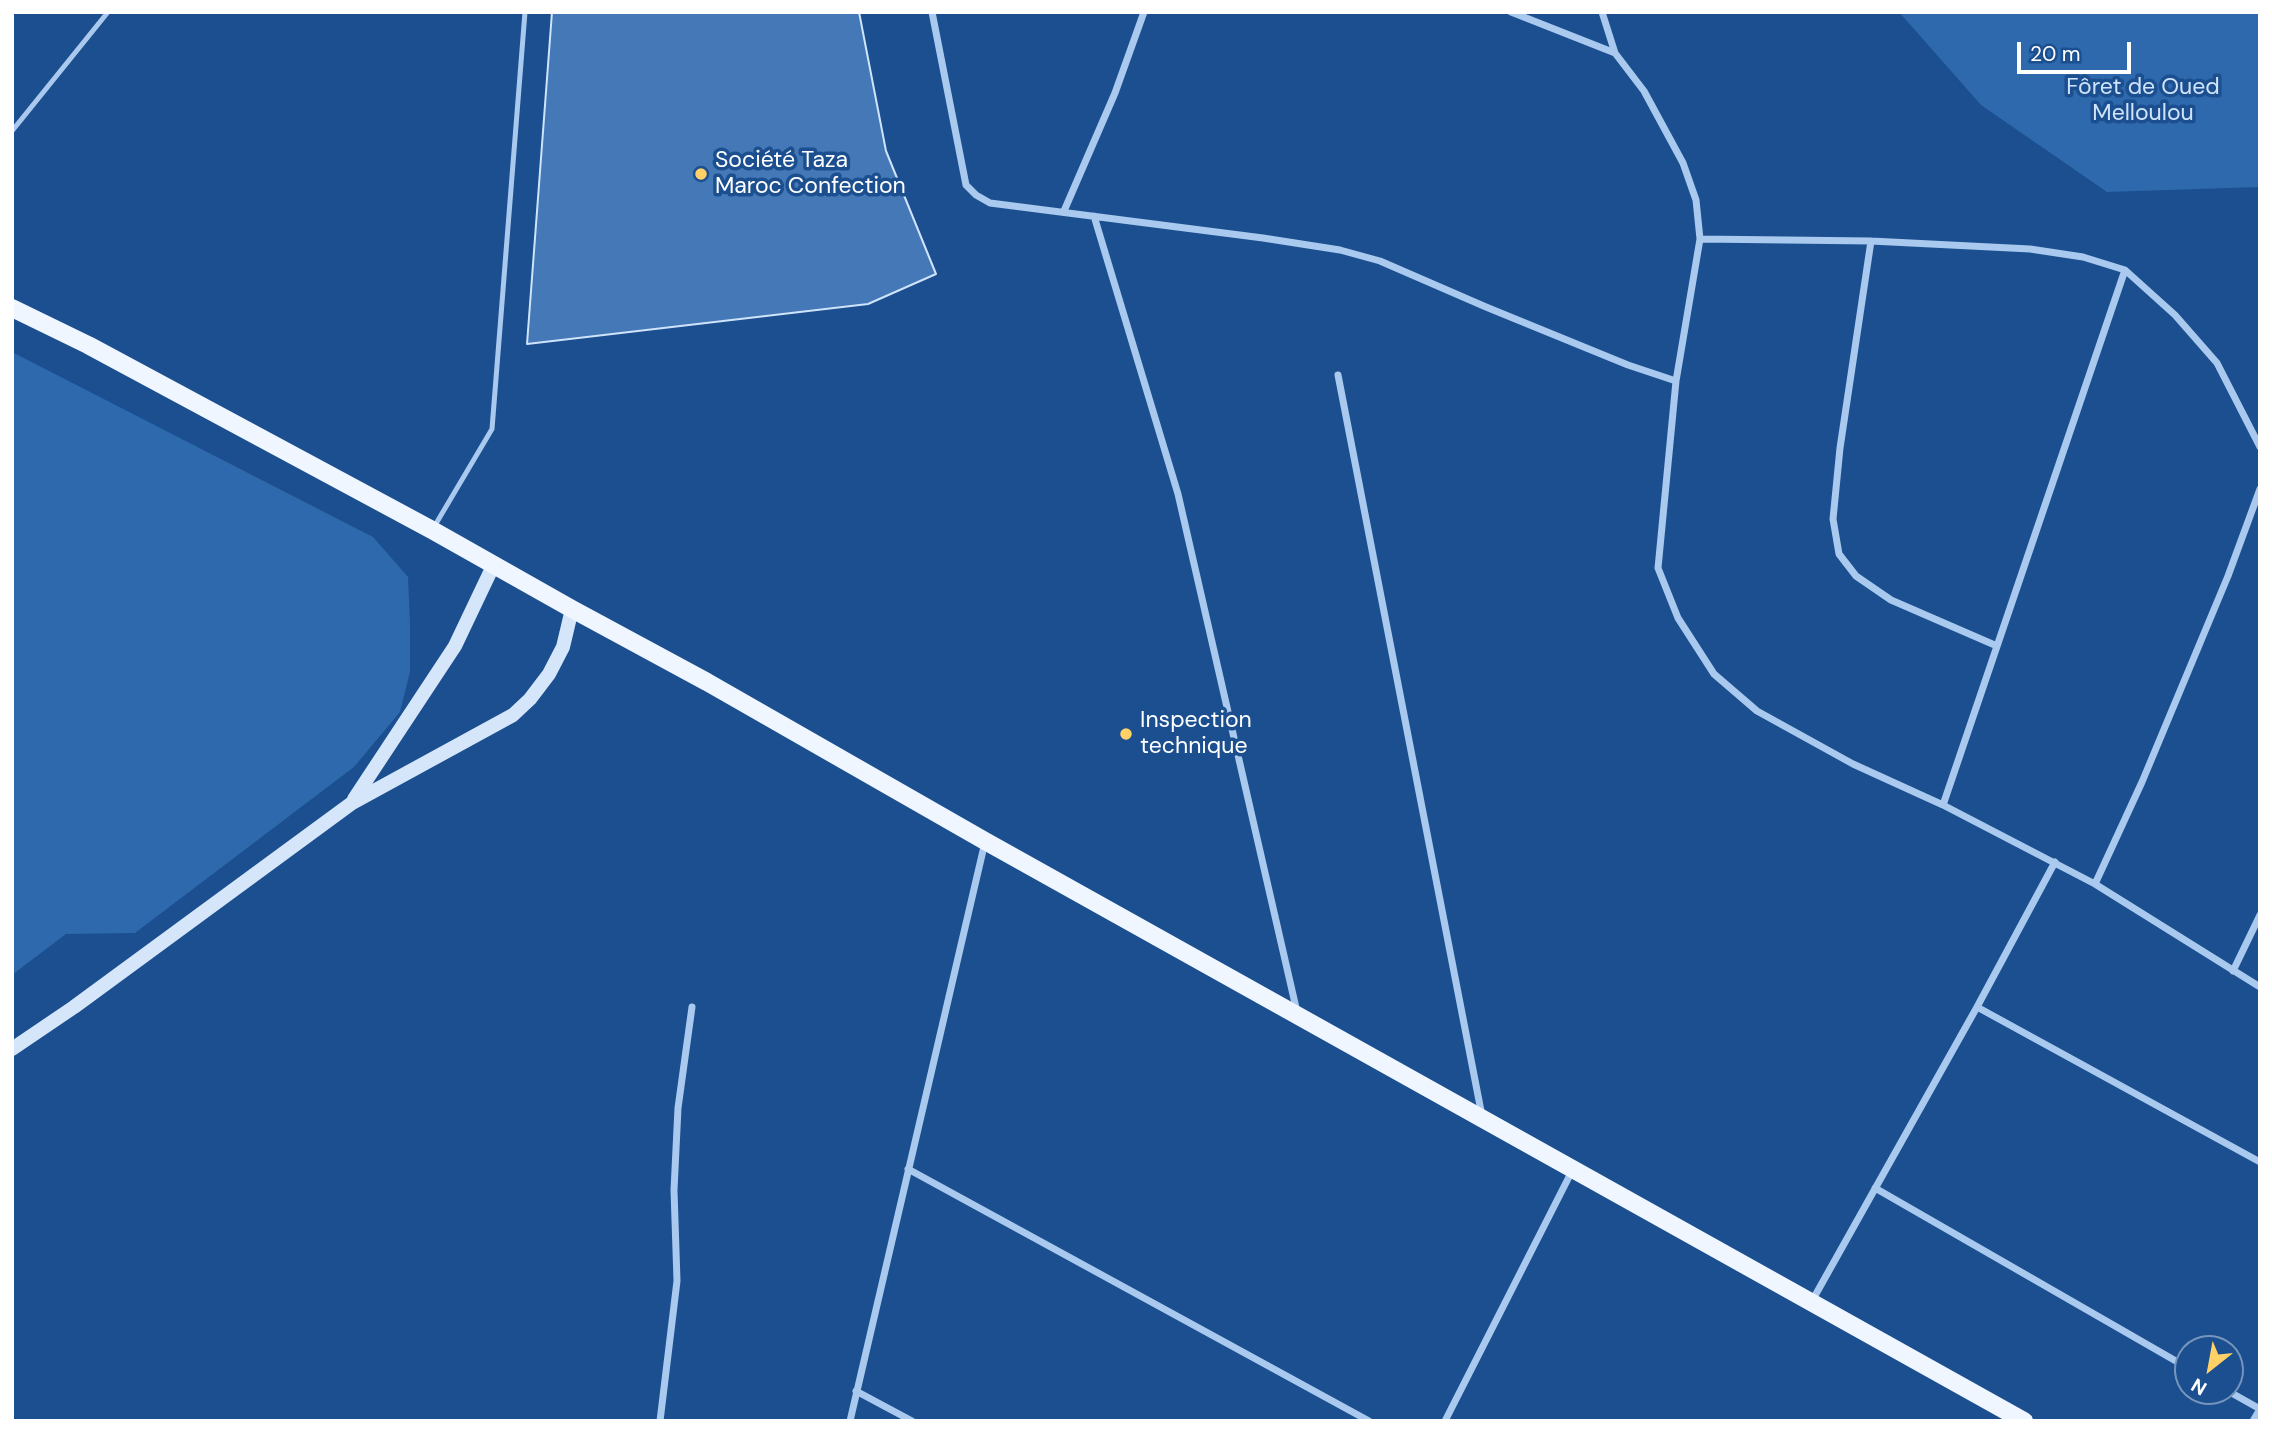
<!DOCTYPE html>
<html>
<head>
<meta charset="utf-8">
<style>
	body { margin:0 }
	#map { position:relative; width:2272px; height:1433px; overflow:hidden; background:#1b4f8f; font-family:"DM Sans",sans-serif }
	canvas { display:block }
	.frame { position:absolute; inset:0; border:14px solid #fff; pointer-events:none }
	.north { position:absolute; left:2174px; top:1335px; width:70px; height:70px; box-sizing:border-box; background:#1b4f8f; border:2px solid #7695bc; border-radius:50%; rotate:211deg; font-size:19px; font-weight:700; line-height:28px; text-align:center; color:#fff }
	.north::after { content:''; display:block; margin:auto; width:24px; height:32px; background:#ffd166; clip-path:polygon(50% 0,100% 100%,50% 72%,0 100%) }
	.scale { position:absolute; left:2017px; top:42px; width:114px; height:32px; box-sizing:border-box; border:4px solid #fff; border-top:0; padding-left:9px; font-size:21px; line-height:24px; white-space:nowrap; color:#fff; -webkit-text-stroke:5px #1b4f8f; paint-order:stroke }
</style>
</head>
<body>
<div id="map">
<canvas width="2272" height="1433"></canvas>
<div class="frame"></div>
<div class="north">N</div>
<div class="scale">20 m</div>
</div>
<script>
const ctx = document.querySelector('canvas').getContext('2d');
ctx.lineJoin = 'round';
function fillPath(path, color) { ctx.fillStyle = color; ctx.fill(path, 'evenodd'); }
const toPath = rows => new Path2D(rows.map(r => 'M' + r).join(''));
function strokePath(path, color, width, dash) { ctx.strokeStyle = color; ctx.lineWidth = width; ctx.lineCap = dash ? 'butt' : 'round'; ctx.setLineDash(dash || []); ctx.stroke(path); }
function label(font, color, halo, rows, align = 'center') {
  ctx.font = font + ' "DM Sans",sans-serif'; ctx.lineWidth = 7; ctx.setLineDash([]); ctx.textBaseline = 'middle'; ctx.strokeStyle = halo; ctx.fillStyle = color; for (const [text, x, y, turn = 0] of rows) {
    ctx.save(); ctx.translate(x, y); ctx.rotate((+turn || 0) * Math.PI / 180); ctx.textAlign = isNaN(turn) ? turn : align; if (halo) ctx.strokeText(text, 0, 0); ctx.fillText(text, 0, 0); ctx.restore();
  }
}
fillPath(toPath([
	[1899,12,2260,12,2260,187,2107,192,1981,105],
	[12,352,373,537,408,577,410,623,410,672,400,712,354,767,135,933,66,934,12,975]
]), '#2e69ad');
const building = toPath([
	[552,12,859,12,886,151,936,274,868,304,527,344,552,12]
]);
fillPath(building, '#4478b7');
strokePath(building, '#cfe3fa', 2);
strokePath(toPath([
	[12,131,108,12],
	[434,527,492,429,525,12]
]), '#a9c9ee', 5);
strokePath(toPath([
	[932,12,966,185,976,195,990,203,1263,238,1340,250,1380,261,1486,307,1628,365,1676,381],
	[1511,12,1615,53,1602,12],
	[1615,53,1644,91,1683,163,1696,200,1700,239],
	[1064,211,1115,93,1144,12],
	[1094,216,1178,494,1297,1012],
	[1871,241,1840,448,1833,519,1839,554,1856,576,1891,600,1997,646],
	[1338,375,1482,1116],
	[2260,447,2217,363,2175,315,2125,270,2083,257,2030,249,1871,241,1700,239,1676,381,1658,568,1678,618,1714,674,1757,711,1853,764,1943,805,2095,884,2260,987],
	[1943,805,2125,270],
	[2095,884,2142,782,2228,576,2260,489],
	[2233,971,2260,915],
	[1977,1007,2260,1162],
	[908,1169,1369,1421],
	[1875,1188,2188,1368],
	[1812,1301,1977,1007,2055,862],
	[856,1391,912,1421],
	[2228,1391,2260,1409],
	[660,1421,677,1281,674,1190,678,1108,692,1007],
	[850,1421,985,842],
	[1445,1421,1573,1169],
	[2253,1421,2260,1409]
]), '#a9c9ee', 7);
strokePath(toPath([
	[354,799,455,646,494,564],
	[12,1049,74,1007,352,803,513,715,530,699,549,674,563,647,572,609]
]), '#d6e6fa', 14);
strokePath(toPath([
	[12,308,88,345,432,530,572,609,707,682,985,841,2024,1421]
]), '#f0f6ff', 18);
for (const [x, y, r, color] of [
	[701,174,7,"#ffd166"],
	[1126,734,7,"#ffd166"]
]) { const dot = new Path2D(); dot.arc(x, y, r, 0, 2 * Math.PI); ctx.fillStyle = color; ctx.fill(dot); strokePath(dot, '#1b4f8f', 2.5); }
label('23px', '#cfe3fa', '#1b4f8f', [
	["Fôret de Oued",2143,88],
	["Melloulou",2143,114]
]);
label('23px', '#fff', '#1b4f8f', [
	["Société Taza",715,161],
	["Maroc Confection",715,187],
	["Inspection",1140,721],
	["technique",1140,747]
], 'left');
</script>
</body>
</html>
